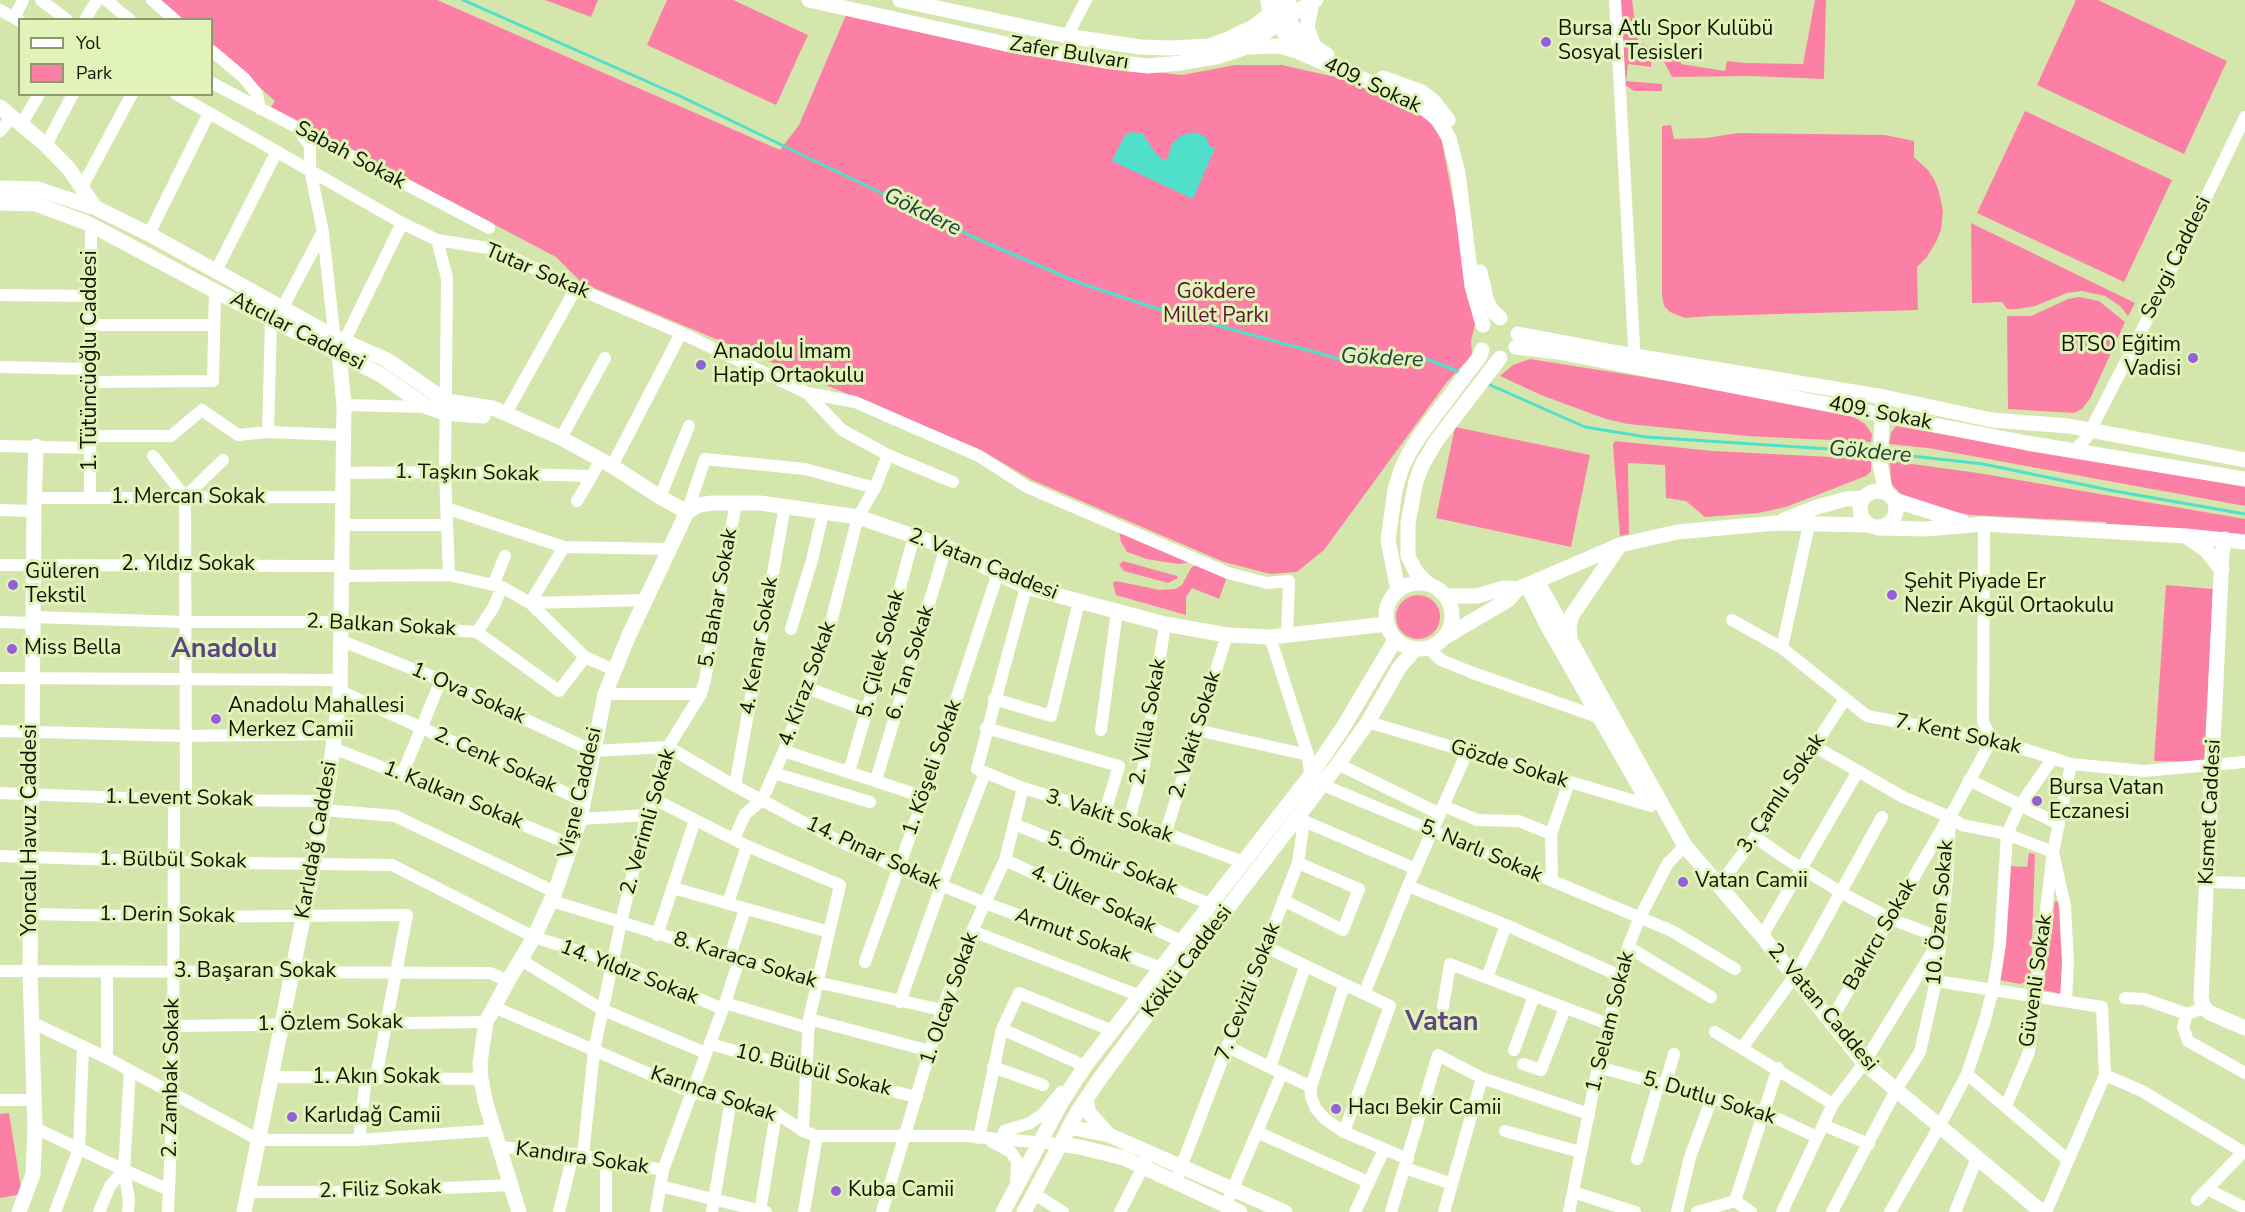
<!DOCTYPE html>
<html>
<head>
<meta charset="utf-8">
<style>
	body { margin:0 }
	#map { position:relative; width:2245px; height:1212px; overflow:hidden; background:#d4e6ab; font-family:"Nunito Sans",sans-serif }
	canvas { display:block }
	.legend { position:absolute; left:18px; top:18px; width:195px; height:78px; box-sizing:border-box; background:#e1f3b8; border:2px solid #8d9a6f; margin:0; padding:8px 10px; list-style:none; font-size:18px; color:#101502 }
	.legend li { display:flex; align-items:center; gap:12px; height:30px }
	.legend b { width:30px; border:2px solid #8d9a6f }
</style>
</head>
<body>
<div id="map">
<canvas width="2245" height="1212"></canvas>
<ul class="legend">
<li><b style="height:8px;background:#fff"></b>Yol</li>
<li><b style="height:16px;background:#fc80a6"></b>Park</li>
</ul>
</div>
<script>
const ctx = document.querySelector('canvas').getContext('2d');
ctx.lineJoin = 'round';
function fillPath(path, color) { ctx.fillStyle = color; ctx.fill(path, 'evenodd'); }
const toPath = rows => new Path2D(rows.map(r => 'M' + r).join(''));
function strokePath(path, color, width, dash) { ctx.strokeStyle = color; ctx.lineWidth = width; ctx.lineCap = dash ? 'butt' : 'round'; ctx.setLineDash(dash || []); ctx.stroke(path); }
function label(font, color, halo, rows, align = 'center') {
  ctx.font = font + ' "Nunito Sans",sans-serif'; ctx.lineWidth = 6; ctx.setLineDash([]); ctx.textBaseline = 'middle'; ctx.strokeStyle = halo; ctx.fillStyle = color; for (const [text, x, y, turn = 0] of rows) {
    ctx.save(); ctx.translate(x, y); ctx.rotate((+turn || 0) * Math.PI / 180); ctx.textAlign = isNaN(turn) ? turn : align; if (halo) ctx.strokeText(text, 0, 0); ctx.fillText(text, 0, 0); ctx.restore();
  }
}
fillPath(toPath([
	[161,0,437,0,780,150,799,125,846,15,1022,55,1099,66,1182,75,1235,65,1282,65,1344,79,1417,110,1431,124,1441,137,1476,320,1471,341,1472,355,1447,382,1324,550,1297,572,1270,574,1224,562,1032,480,981,450,582,283,556,257,271,107,275,101,212,45,212,20,183,19],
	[545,0,598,0,591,17],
	[667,0,733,0,808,35,776,105,647,45],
	[1619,0,1632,0,1637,38,1640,43,1652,48,1651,67,1628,64,1626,81,1662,84,1662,91,1634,91,1624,84],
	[1815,0,1826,0,1824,79,1749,76,1672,77,1662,58,1666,56,1681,58,1681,64,1725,71,1727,61,1746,63,1803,64],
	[2076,0,2098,0,2227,61,2184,154,2037,85],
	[2025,111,2172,180,2124,282,1977,213],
	[1671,125,1674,139,1706,138,1738,133,1885,135,1914,141,1914,157,1928,170,1935,181,1939,192,1943,211,1941,230,1936,242,1926,258,1917,267,1918,310,1711,316,1685,318,1670,312,1664,306,1662,295,1662,126],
	[1971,223,2135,303,2128,316,2120,306,2105,296,2082,291,2067,293,2035,306,2018,309,2007,309,2002,302,1972,303],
	[2079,297,2099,301,2125,322,2091,397,2082,409,2074,413,2008,409,2007,316,2031,316,2068,299],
	[1530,359,1806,403,1852,416,1865,424,1872,434,1871,442,1747,436,1628,424,1606,419,1541,395,1500,376,1513,365],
	[1896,426,2245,486,2245,506,1928,448,1889,444,1891,433],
	[1455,427,1590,455,1571,547,1436,518],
	[1615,441,1713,451,1871,459,1871,471,1866,476,1786,507,1758,513,1705,517,1686,501,1666,498,1665,465,1628,463,1629,534,1620,536,1613,445],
	[1890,461,1978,473,2245,519,2245,536,2106,525,2106,522,1970,515,1947,511,1901,494,1891,484],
	[1118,527,1190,562,1180,564,1165,562,1147,559,1127,552,1121,542],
	[1123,561,1177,576,1178,578,1168,583,1124,571,1119,565],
	[1195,565,1227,577,1219,599,1192,588,1186,597,1186,615,1116,595,1113,583,1116,581,1160,590,1175,589,1182,585,1191,568],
	[2166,585,2213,589,2204,762,2154,761],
	'1396 617a22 22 0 1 1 44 0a22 22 0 1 1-44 0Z',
	[2029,853,2035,854,2031,970,2029,981,2020,984,2000,980,2010,866,2027,867],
	[2055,901,2062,902,2062,994,2043,990],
	[9,1113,22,1194,0,1198,0,1114]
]), '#fc80a6');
fillPath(toPath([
	[1132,132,1143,134,1156,154,1164,160,1168,158,1171,146,1180,136,1194,132,1206,137,1209,146,1215,148,1193,199,1112,161,1125,135]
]), '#50dfca');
strokePath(toPath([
	[463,0,682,97,973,237,1077,282,1161,310,1351,362,1429,360,1462,373],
	[1488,384,1585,427,1646,437,1876,452],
	[1885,453,1983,464,2114,491,2245,514]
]), '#50dfca', 3);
strokePath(toPath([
	[41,0,67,20],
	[106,0,130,20],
	[152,0,175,20],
	[1615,0,1635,364],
	[0,10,20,21],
	[14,18,23,0],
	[85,20,97,0],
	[1067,36,1086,0],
	[212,51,244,78,257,94,260,109],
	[212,83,489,228],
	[176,94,402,223,437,240,494,249,576,288,681,333,807,393,855,402,979,456,1027,487,1228,573,1267,583,1289,581,1287,636],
	[21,125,39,94],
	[0,131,12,117],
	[299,131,310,146,310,169,323,232,335,342],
	[46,145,73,94],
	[82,187,132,94],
	[149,234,209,113],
	[437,240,447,278,445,472,449,575],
	[216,271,277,151],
	[0,295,91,296],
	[283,307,322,233],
	[91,325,214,325],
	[341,348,402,223],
	[0,367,91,369],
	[91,382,213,381,215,291],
	[344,405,427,407],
	[506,413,576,288],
	[268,432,271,320],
	[90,436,171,436,202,410,238,435,268,432,343,435],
	[561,438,605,358],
	[0,446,90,448],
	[2076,449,2087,437,2141,332,2245,117],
	[888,455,953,482],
	[153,456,185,497],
	[612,466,681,333],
	[342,473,445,472,591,476],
	[185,497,186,800],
	[185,497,223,460],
	[660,497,689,426],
	[34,498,342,497],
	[90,498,91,225],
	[577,501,601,460],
	[446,508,564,547,669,549],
	[0,510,34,511],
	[687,512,705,459,805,469,875,488],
	[342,525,447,525],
	[0,565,342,566],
	[342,576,449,575,502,587,530,603,585,657,614,670],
	[493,585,505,556],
	[1026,587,977,769,1023,788,1129,820,1243,862],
	[530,603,645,600],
	[530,603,564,547],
	[33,617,186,622,342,622,477,632],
	[1732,620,1782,648,1867,716,1992,739,2071,764,2144,771,2245,762],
	[0,622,33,623],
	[791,629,812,560,823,513],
	[477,632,559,691,585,657],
	[477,632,493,608,502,587],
	[1270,637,1308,755,1310,776],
	[342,641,441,680,593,751,668,747,735,786,835,839,898,868,985,903,1161,968],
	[1428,648,1441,660,1473,673,1598,717],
	[1782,648,1809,524],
	[0,678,341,680],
	[807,688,867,710],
	[340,691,584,801],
	[605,694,701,694],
	[994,699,1051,716,1079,602],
	[1368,722,1651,806],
	[986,728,1119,766,1105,812],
	[1101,730,1117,611],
	[1197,730,1308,755],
	[0,731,185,736,335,734],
	[1814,746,1903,797,1950,817,1962,825,2007,834,2053,852,2029,1052,2006,1106],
	[333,748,402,775,572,845],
	[784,751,924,797],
	[1338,764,1440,814],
	[849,772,867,710,914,536],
	[774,773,870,802],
	[402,775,441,680],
	[876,780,946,547],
	[1969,780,2059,824],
	[1323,785,1672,931,1735,969],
	[735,786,785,506],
	[0,793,174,800,326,801],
	[652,798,747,846,840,885,809,1019,803,1131],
	[1444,806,1477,820,1519,821,1551,834],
	[324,810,395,816,555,892],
	[580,819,647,815],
	[1129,820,1144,765,1165,624],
	[1304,821,1416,869],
	[1014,824,1210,904],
	[1165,835,1227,635],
	[1755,837,1785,858,1842,893,1891,919,1941,938,1864,1063,1833,1104,1782,1212],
	[734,839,745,814,762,800,784,751,829,630,858,517,875,488,888,455,842,430,807,393],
	[0,856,173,862,392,865,534,937,613,962,723,1009],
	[1005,860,1181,941],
	[1552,881,1551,834,1569,782],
	[2208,882,2245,883],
	[1408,886,1506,925,1620,976],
	[1718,887,1755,837,1845,699],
	[673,888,829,932],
	[1283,900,1343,930,1359,889,1298,863],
	[552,901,816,982,942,1010],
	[728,903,747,846],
	[31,914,174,917,407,915,376,1077],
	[972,931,1140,996],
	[657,935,695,820],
	[1762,936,1858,771],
	[1266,947,1390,1006,1344,1132],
	[1628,947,1711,997],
	[730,956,745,909],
	[521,960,603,1010,706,1053],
	[865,962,924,797,998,573],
	[0,971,490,973,508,981],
	[107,972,107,1058],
	[1487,978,1506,925],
	[1936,981,2102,1007,2105,1075,2046,1212],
	[1364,994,1408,886,1467,752],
	[2125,998,2144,999,2187,1014],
	[2066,1001,2068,962,2065,906,2053,852,2071,764],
	[900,1002,941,886,985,773],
	[725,1003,809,1028],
	[494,1007,691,1092,731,1100,776,1113,803,1131,817,1136,964,1136,1059,1144],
	[1443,1007,1450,964,1608,1024],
	[2204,1008,2187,1014,2183,1027,2188,1041,2245,1073],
	[809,1019,930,1051],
	[31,1022,107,1058,259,1140,359,1140,495,1130],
	[1830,1022,1947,820],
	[174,1026,486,1022],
	[1002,1029,1085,1066,1080,1071],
	[1715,1032,1833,1104],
	[710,1044,807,1071,917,1097],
	[1228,1047,1311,1087,1311,1097,1316,1109,1325,1119,1344,1132,1408,1159],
	[1742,1048,1794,977,1882,817],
	[1514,1050,1534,996],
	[1523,1064,1541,1070,1565,1008],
	[993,1067,1043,1085],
	[1270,1067,1305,967],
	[1598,1067,1763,1112,1817,1137],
	[1967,1074,2068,1160],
	[2105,1075,2142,1091,2245,1153],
	[272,1077,481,1079],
	[1665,1085,1674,1054],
	[1311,1087,1344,985],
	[0,1100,34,1100],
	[1823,1125,1869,1144],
	[35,1128,124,1170,129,1200,128,1212],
	[1004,1131,1030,1123,1043,1114,1061,1092],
	[1505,1131,1580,1152],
	[1257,1132,1368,1182],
	[979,1138,1002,1029,1019,993,1113,1031],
	[359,1140,366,1077],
	[992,1142,1011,1152,1017,1161,1016,1185],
	[501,1147,573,1154,663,1170],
	[583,1156,594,1051,621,922,647,815,668,747,701,694,705,680,736,502],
	[1637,1159,1659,1083],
	[1405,1168,1452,1184],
	[124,1170,130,1071],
	[124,1170,169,1190],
	[1178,1175,1298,863,1304,821,1298,818],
	[660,1186,766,1212],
	[2207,1189,2245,1208],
	[248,1192,355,1192,512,1185],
	[1573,1192,1635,1212],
	[1033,1193,1063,1212],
	[2197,1200,2243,1152],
	[1735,1201,1778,1068],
	[1226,1205,1282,1073],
	[55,1212,79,1149,83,1046],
	[99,1212,110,1186,124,1170],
	[168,1212,173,1094,174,800],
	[559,1212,573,1154],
	[606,1212,606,1159],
	[656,1212,663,1170,725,1003,739,960],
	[712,1212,731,1100],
	[760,1212,776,1113],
	[804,1212,817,1136],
	[882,1212,942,1010,972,931,1005,860,1023,788],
	[1120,1212,1147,1159],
	[1355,1212,1384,1150],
	[1391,1212,1438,1055,1482,1078,1589,1114],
	[1444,1212,1482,1078],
	[1569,1212,1598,1067,1628,947,1640,917,1668,863,1685,846],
	[1677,1212,1690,1157,1712,1098],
	[1697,1212,1735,1201,1751,1212],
	[1832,1212,1896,1090,1920,1052,1936,981,1947,880,1950,817,1992,739,1983,722,1984,524],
	[1890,1212,1939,1127,1967,1074,1985,1020,1993,989,2000,944,2007,834,2021,804,2053,758],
	[1955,1212,1977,1158]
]), '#fff', 12);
strokePath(toPath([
	[809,0,1006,44,1112,62,1148,66,1181,63,1220,56,1244,48,1286,18,1316,0],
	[900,0,1067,36,1140,47,1170,48,1209,46,1226,40,1253,27,1289,0],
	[1268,0,1270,14,1299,52,1402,96,1415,102,1437,118,1449,138,1458,173,1472,286,1483,325],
	[1312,2,1307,27,1314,46],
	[1280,10,1304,41,1327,55],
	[1247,47,1279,46,1297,51],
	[1383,78,1422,92,1435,103,1448,120],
	[0,107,46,145,69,169,95,207],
	[0,188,38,189,92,207],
	[0,203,36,204,87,223],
	[98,209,149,234,333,336,387,360,446,401,493,408,561,438,612,466,660,497,687,512],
	[91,225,215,291,381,375,427,407,446,413,483,416],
	[1480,272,1487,302,1491,309,1500,318],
	[1518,334,1635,356,1884,397,1992,420,2069,426,2245,460],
	[1516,347,1558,352,2027,443,2245,479],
	[1883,404,1880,464,1886,493],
	'1860 509a18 18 0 1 1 36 0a18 18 0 1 1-36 0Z',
	[1894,500,1963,522],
	[687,512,699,505,712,503,760,503,858,517,946,547,1026,587,1165,624,1227,635,1270,637,1387,624],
	[1784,520,1817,507,1846,499,1863,498],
	[1878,528,1925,529,1984,524,2186,536,2245,542],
	[2186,536,2206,550,2222,570],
	[2225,539,2222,554,2201,998,2204,1008,2210,1013,2245,1028],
	[1537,581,1685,846,1762,936,1864,1063,2042,1212],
	'1386 616a33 33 0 1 1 66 0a33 33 0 1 1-66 0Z',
	[1428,584,1416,572,1408,556,1408,523,1416,481,1423,463,1437,440,1500,358],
	[1527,585,1547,625,1647,800],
	[1398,590,1388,540,1395,490,1401,470,1409,453,1421,434,1480,356,1482,350],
	[1446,596,1477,596,1504,588,1518,589],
	[1445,637,1508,600,1518,589,1620,545,1677,532,1776,523,1868,525],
	[1570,639,1569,625,1572,615,1620,545],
	[1086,1099,1089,1113,1109,1135],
	[1069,1127,1109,1135,1285,1212],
	[1059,1144,1080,1147,1124,1158,1240,1212],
	[19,1212,33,1174,35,1128,30,971,34,511,36,446],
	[244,1212,314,864,328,787,340,691,344,405,339,354],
	[519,1212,486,1104,481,1079,480,1063,486,1022,508,981,534,937,555,892,580,819,605,694,629,635,687,512],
	[1003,1212,1061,1103,1085,1066,1310,776,1342,729,1395,640],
	[1024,1212,1078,1111,1101,1077,1197,948,1338,764,1368,722,1399,668,1415,649]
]), '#fff', 15);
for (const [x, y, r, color] of [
	[1546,42,6,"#945fd7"],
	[2193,358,6,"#945fd7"],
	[701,365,6,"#945fd7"],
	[13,585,6,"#945fd7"],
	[1892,595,6,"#945fd7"],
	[12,649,6,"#945fd7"],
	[216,719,6,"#945fd7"],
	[2037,801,6,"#945fd7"],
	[1683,882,6,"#945fd7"],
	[1336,1109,6,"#945fd7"],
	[292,1117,6,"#945fd7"],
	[836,1191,6,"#945fd7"]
]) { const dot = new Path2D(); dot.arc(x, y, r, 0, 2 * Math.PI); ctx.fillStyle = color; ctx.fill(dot); strokePath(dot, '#e1f3b8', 2); }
label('21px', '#101502', '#e1f3b8', [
	["Bursa Atlı Spor Kulübü",1558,30],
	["Sosyal Tesisleri",1558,54],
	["BTSO Eğitim",2181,346,"right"],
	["Vadisi",2181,370,"right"],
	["Anadolu İmam",713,353],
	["Hatip Ortaokulu",713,377],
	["Güleren",25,573],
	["Tekstil",25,597],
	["Şehit Piyade Er",1904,583],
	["Nezir Akgül Ortaokulu",1904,607],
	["Miss Bella",24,649],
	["Anadolu Mahallesi",228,707],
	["Merkez Camii",228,731],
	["Bursa Vatan",2049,789],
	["Eczanesi",2049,813],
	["Vatan Camii",1695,882],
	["Hacı Bekir Camii",1348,1109],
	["Karlıdağ Camii",304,1117],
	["Kuba Camii",848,1191]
], 'left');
label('21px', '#101502', '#e1f3b8', [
	["Zafer Bulvarı",1069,54,9],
	["409. Sokak",1372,86,25],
	["Sabah Sokak",350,156,28],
	["Sevgi Caddesi",2177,258,-64],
	["Tutar Sokak",537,272,23],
	["Atıcılar Caddesi",297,332,27],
	["1. Tütüncüoğlu Caddesi",91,361,-90],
	["409. Sokak",1880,414,11],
	["1. Taşkın Sokak",467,474,1],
	["1. Mercan Sokak",188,498],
	["2. Yıldız Sokak",188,565],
	["2. Vatan Caddesi",983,565,22],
	["5. Bahar Sokak",719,598,-80],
	["2. Balkan Sokak",381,626,3],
	["4. Kenar Sokak",760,646,-80],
	["5. Çilek Sokak",882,654,-75],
	["6. Tan Sokak",911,663,-73],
	["4. Kiraz Sokak",808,684,-70],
	["1. Ova Sokak",468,694,24],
	["2. Villa Sokak",1149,722,-80],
	["2. Vakit Sokak",1196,735,-73],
	["7. Kent Sokak",1958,735,12],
	["2. Cenk Sokak",495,761,24],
	["Gözde Sokak",1509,765,17],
	["1. Köşeli Sokak",933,768,-71],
	["Vişne Caddesi",581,793,-77],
	["3. Çamlı Sokak",1782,794,-56],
	["1. Kalkan Sokak",453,796,22],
	["1. Levent Sokak",179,799,1],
	["Kısmet Caddesi",2211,812,-87],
	["3. Vakit Sokak",1109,817,18],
	["2. Verimli Sokak",649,822,-74],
	["Yoncalı Havuz Caddesi",31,830,-90],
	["Karlıdağ Caddesi",317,840,-80],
	["5. Narlı Sokak",1481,852,23],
	["14. Pınar Sokak",873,854,25],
	["1. Bülbül Sokak",173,861,1],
	["5. Ömür Sokak",1112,864,22],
	["4. Ülker Sokak",1093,900,25],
	["10. Özen Sokak",1941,913,-85],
	["1. Derin Sokak",167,916,1],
	["Bakırcı Sokak",1881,935,-60],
	["Armut Sokak",1073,936,20],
	["8. Karaca Sokak",745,961,17],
	["Köklü Caddesi",1188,962,-53],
	["3. Başaran Sokak",255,972],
	["14. Yıldız Sokak",629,973,21],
	["Güvenli Sokak",2037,981,-82],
	["7. Cevizli Sokak",1249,992,-69],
	["1. Olcay Sokak",950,999,-71],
	["2. Vatan Caddesi",1822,1008,50],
	["1. Selam Sokak",1611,1022,-76],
	["1. Özlem Sokak",330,1024,-1],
	["10. Bülbül Sokak",813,1071,14],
	["2. Zambak Sokak",172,1078,-89],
	["1. Akın Sokak",376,1078],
	["Karınca Sokak",713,1095,19],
	["5. Dutlu Sokak",1709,1099,17],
	["Kandıra Sokak",582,1159,8],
	["2. Filiz Sokak",380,1190,-2]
]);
label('21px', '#601332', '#e1f3b8', [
	["Gökdere",1216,293],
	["Millet Parkı",1216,317]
]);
label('italic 22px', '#22403b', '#e1f3b8', [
	["Gökdere",922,213,26],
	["Gökdere",1382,359,3],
	["Gökdere",1870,453,5]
]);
label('bold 27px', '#5e4582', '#e1f3b8', [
	["Anadolu",224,650],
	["Vatan",1442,1023]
]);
</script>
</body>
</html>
